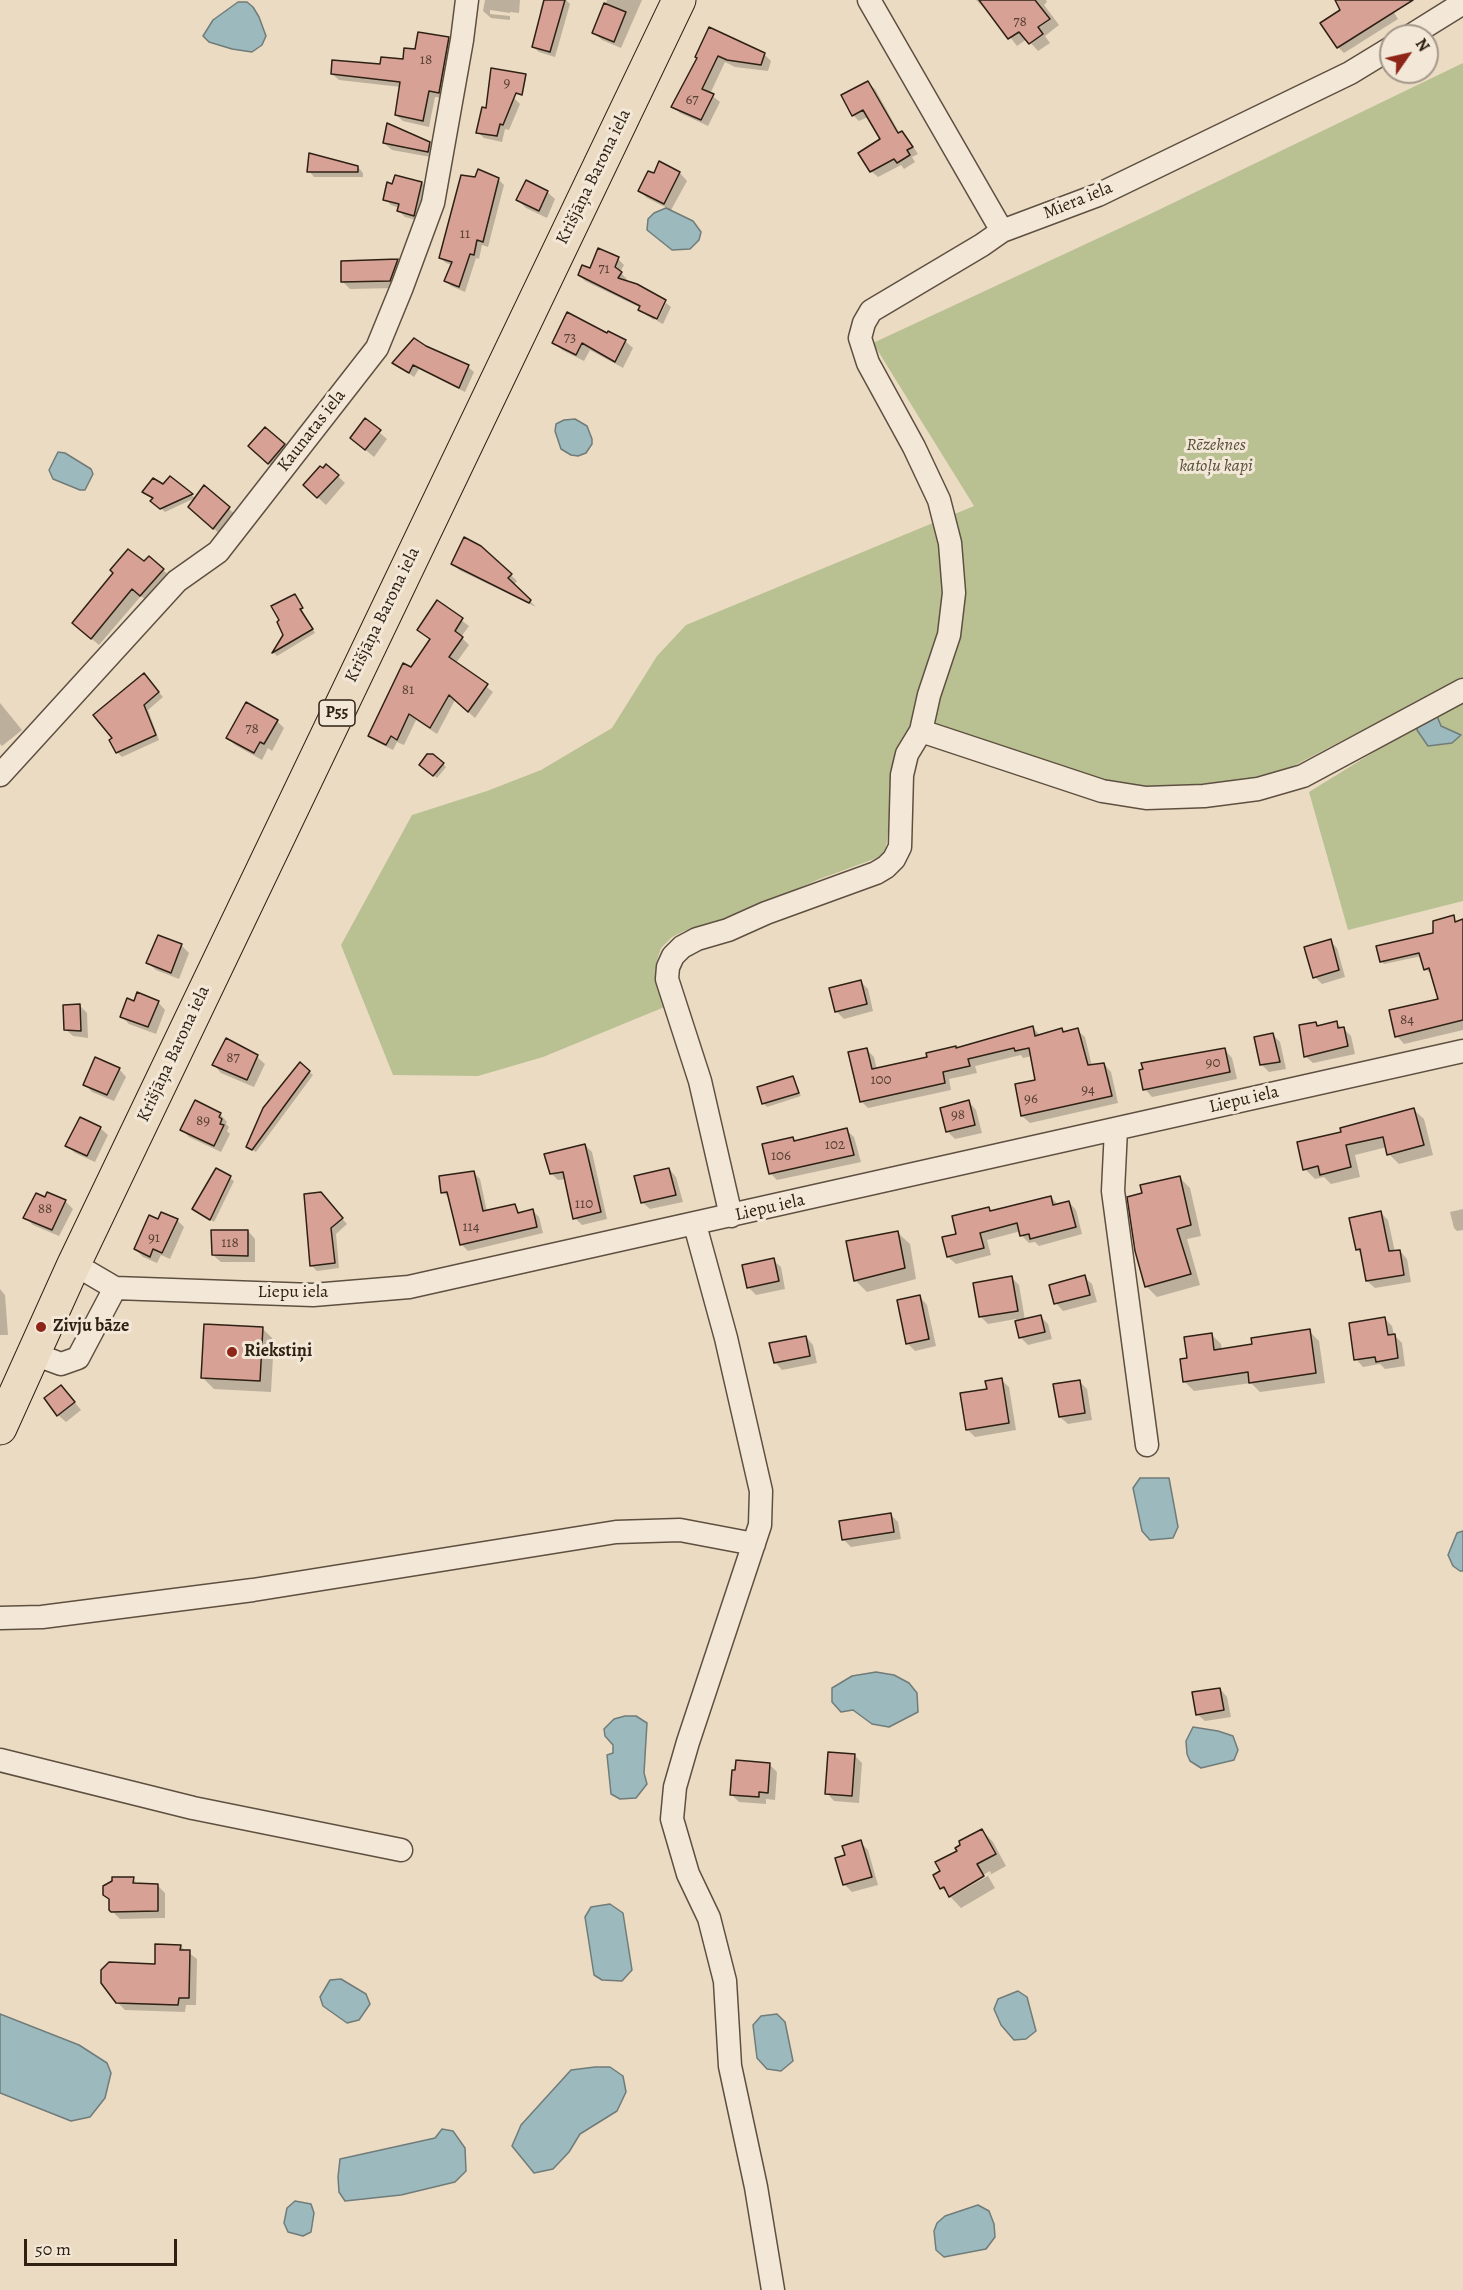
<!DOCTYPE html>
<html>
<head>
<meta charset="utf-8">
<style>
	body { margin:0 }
	#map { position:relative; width:1463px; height:2290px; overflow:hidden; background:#ecdbc3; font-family:Alegreya,serif }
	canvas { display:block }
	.north { position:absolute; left:1379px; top:24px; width:60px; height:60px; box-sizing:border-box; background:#f3e8d8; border:2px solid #a4988a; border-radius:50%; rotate:56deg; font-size:16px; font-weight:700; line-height:24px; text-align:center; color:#2e2114 }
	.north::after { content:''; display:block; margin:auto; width:21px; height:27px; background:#8f2418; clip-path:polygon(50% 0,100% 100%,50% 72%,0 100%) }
	.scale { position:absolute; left:24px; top:2239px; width:153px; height:27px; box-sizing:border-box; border:3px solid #2e2114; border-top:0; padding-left:8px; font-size:18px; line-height:21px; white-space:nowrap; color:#2e2114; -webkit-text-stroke:4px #f3e8d8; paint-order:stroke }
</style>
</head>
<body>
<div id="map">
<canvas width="1463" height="2290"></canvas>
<div class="north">N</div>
<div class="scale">50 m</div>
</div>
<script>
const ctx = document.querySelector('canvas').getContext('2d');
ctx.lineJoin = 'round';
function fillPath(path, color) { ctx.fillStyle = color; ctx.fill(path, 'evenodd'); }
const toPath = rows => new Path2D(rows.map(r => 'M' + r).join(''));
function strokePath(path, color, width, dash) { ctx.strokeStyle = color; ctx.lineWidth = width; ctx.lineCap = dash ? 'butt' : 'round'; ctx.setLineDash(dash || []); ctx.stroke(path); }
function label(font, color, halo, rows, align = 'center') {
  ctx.font = font + ' Alegreya,serif'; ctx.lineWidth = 6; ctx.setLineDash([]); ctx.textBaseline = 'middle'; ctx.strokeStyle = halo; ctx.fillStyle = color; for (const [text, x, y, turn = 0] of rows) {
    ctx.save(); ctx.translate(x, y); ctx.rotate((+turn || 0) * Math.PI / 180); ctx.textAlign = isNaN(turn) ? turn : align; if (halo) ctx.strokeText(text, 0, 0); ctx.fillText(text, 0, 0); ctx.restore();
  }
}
fillPath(toPath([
	[1463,63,1463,678,1272,777,1173,788,1113,789,957,739,903,742,896,771,885,855,817,880,740,915,684,931,672,937,661,948,656,963,658,981,667,1006,543,1057,478,1076,393,1075,341,945,412,815,487,791,541,770,612,728,657,656,686,625,974,506,873,343,1146,216],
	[1463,697,1463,901,1348,930,1309,792]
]), '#b9c092');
const water = toPath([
	[238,2,247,2,253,7,259,17,266,36,262,45,252,52,232,49,209,42,203,36,213,20,238,2],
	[666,208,693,221,701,232,699,240,690,249,672,250,647,230,648,219,654,213,666,208],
	[575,419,587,426,592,439,592,444,586,453,578,456,571,455,561,449,555,431,556,424,564,420,575,419],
	[58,452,65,453,91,469,93,474,85,490,80,490,53,479,49,470,58,452],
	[1437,716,1441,726,1461,735,1452,743,1428,746,1417,730,1418,725,1437,716],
	[1140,1478,1169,1478,1178,1527,1173,1538,1150,1540,1142,1531,1133,1488,1140,1478],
	[1463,1531,1463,1571,1460,1571,1453,1566,1448,1555,1457,1533,1463,1531],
	[876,1672,894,1675,909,1683,917,1693,918,1712,889,1727,872,1724,853,1710,841,1712,832,1702,832,1688,852,1676,876,1672],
	[625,1716,636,1716,647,1723,644,1773,647,1784,636,1798,620,1799,611,1794,607,1755,613,1753,613,1745,605,1736,604,1729,614,1719,625,1716],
	[1193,1727,1218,1731,1233,1736,1238,1750,1234,1760,1201,1768,1190,1761,1187,1754,1186,1741,1193,1727],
	[610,1904,623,1913,632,1970,622,1981,602,1980,594,1975,585,1917,591,1907,610,1904],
	[341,1979,366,1994,370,2004,359,2020,347,2023,323,2006,320,1997,330,1980,341,1979],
	[1018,1991,1027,1997,1036,2031,1026,2039,1014,2040,1001,2025,994,2009,998,1999,1018,1991],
	[0,2014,79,2045,107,2063,111,2073,105,2098,90,2117,71,2121,0,2093,0,2014],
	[777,2014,785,2022,793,2061,781,2071,767,2069,757,2058,753,2025,761,2016,777,2014],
	[595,2067,610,2067,623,2076,626,2092,617,2111,580,2134,569,2152,553,2169,534,2173,512,2146,521,2125,571,2070,595,2067],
	[442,2129,453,2131,465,2148,466,2171,455,2182,401,2195,345,2201,339,2192,338,2177,340,2159,435,2138,442,2129],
	[295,2201,311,2204,314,2213,311,2232,303,2236,288,2232,284,2223,287,2208,295,2201],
	[978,2205,989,2211,994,2224,995,2237,986,2249,944,2257,936,2250,934,2231,937,2223,945,2216,978,2205]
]);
fillPath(water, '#9cb9bd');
strokePath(water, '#707c79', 1.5);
fillPath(toPath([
	[485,0,520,0,519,13,510,12,510,20,491,18,483,11],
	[490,10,510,13,510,16,490,14],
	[543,0,566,0,570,4,555,57,539,52,533,47,542,13,540,11],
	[607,0,642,0,621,48,602,40,594,33],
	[976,0,1046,0,1047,2,1044,5,1059,25,1045,36,1050,43,1038,51,1027,39,1017,46,987,7,985,9],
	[1337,0,1386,0,1398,19,1344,53,1338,47,1342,11],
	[710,29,764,54,771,61,768,71,735,67,725,62,710,94,720,102,708,126,680,113,673,106,698,59],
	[448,38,454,44,445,98,435,97,429,127,403,121,396,115,401,87,339,80,332,74,404,60,416,51],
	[868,83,875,89,900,134,902,132,908,139,918,154,912,157,915,162,904,169,901,165,878,177,871,171,882,140,868,117,859,121,853,115],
	[490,94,514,98,520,104,509,130,505,129,502,142,484,138,478,132,488,109],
	[384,143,429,143,437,151,436,158,392,150],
	[660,163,680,173,687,181,671,210,647,198,640,191,654,175],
	[358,167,363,173,363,177,314,177,309,171],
	[498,179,504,185,488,247,482,245,479,259,476,258,465,292,451,286,446,281,452,265,446,263,440,258],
	[422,183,428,189,420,221,405,217,399,211,399,208,391,205,385,199,393,186],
	[547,192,555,199,547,218,526,208,518,200],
	[599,250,618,259,624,265,620,272,627,279,625,282,664,301,654,320,646,315,640,310,641,308,585,281,579,275,590,270],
	[397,261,404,268,397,288,350,289,343,282],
	[666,303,671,307,663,324,657,321],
	[608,335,625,341,633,348,623,368,590,350,584,361,562,350,554,342],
	[420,345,468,367,474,372,465,392,419,369,414,377,394,363],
	[365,420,387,439,374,457,351,438],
	[284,446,291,453,276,470,258,454],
	[338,476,345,483,326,505,312,492],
	[171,478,195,498,165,512,153,501,154,499,147,495,164,486],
	[204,487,237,516,221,535,197,514],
	[149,558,171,577,148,602,141,596,99,645,81,630],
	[453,564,511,575,517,581,514,585,536,607,459,570],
	[294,595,315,633,277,656,274,653,284,635],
	[437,602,469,626,461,637,469,645,456,663,493,692,475,718,455,700,437,734,416,720,404,745,397,742,393,750,377,742,370,735,431,640,419,630],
	[148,680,163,697,148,710,159,740,122,757,117,752,114,739],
	[0,703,22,730,2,746,0,744],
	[277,721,284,728,272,751,268,748,262,760,235,745,228,738],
	[443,764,446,767,437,778,424,768],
	[1453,917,1463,936,1463,958,1429,972,1425,969,1422,956,1384,964,1381,961,1435,935],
	[1330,941,1337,948,1345,977,1322,984,1315,977],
	[181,945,189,953,179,979,156,970,148,963],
	[860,981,868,989,873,1011,844,1019,836,1011],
	[1463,995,1463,1030,1404,1044,1397,1036],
	[158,1002,165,1010,156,1034,129,1024,121,1016,135,1003],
	[79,1005,87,1013,88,1038,73,1036,65,1029],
	[1316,1023,1319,1027,1336,1023,1344,1029,1351,1036,1355,1054,1313,1063,1305,1056],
	[1032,1027,1041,1036,1061,1030,1064,1033,1077,1030,1085,1037,1092,1066,1104,1064,1111,1072,1118,1103,1030,1123,1022,1116,1017,1085,1036,1081,1032,1056,1023,1058,1021,1055,975,1066,977,1073,949,1079,951,1090,868,1108,861,1101,867,1050,874,1057,877,1070,929,1058],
	[1272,1034,1280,1042,1286,1069,1269,1072,1262,1065],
	[227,1040,257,1057,265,1064,254,1087,221,1073,214,1065],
	[1225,1050,1232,1058,1237,1079,1152,1097,1145,1089],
	[300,1064,313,1075,256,1152,248,1147],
	[119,1069,126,1077,114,1101,92,1092,85,1084],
	[793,1078,801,1096,767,1107,764,1104,759,1088],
	[969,1102,976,1110,982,1133,955,1139,948,1132],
	[1414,1110,1424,1119,1433,1155,1399,1164,1389,1154,1387,1147,1355,1155,1360,1177,1331,1184,1324,1177,1315,1179,1305,1169,1343,1133],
	[220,1114,227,1122,226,1124,229,1127,227,1131,230,1134,221,1152,189,1137,182,1130],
	[100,1128,108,1135,95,1162,75,1153,67,1145],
	[846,1130,854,1137,861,1162,777,1180,770,1173,792,1139,796,1142],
	[585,1145,592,1152,607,1219,582,1225,575,1218,566,1179,558,1180,551,1173],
	[669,1169,676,1177,683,1202,650,1209,642,1202],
	[217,1170,234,1181,214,1222,194,1209],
	[474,1173,480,1179,487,1212,514,1206,521,1214,533,1211,539,1217,543,1233,468,1251,461,1244,450,1198,442,1192],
	[1179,1177,1190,1188,1201,1236,1187,1239,1200,1285,1157,1297,1147,1287,1136,1250,1144,1194],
	[1051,1197,1058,1205,1069,1202,1076,1210,1082,1234,1039,1246,1035,1242,1029,1243,1022,1236,1021,1231,987,1240,991,1255,956,1264,948,1257,958,1235,989,1208,992,1212],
	[326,1200,347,1224,336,1234,339,1268,317,1271,311,1265],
	[65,1201,73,1209,59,1236,33,1225,25,1217],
	[1463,1209,1463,1230,1457,1231,1454,1228,1450,1212],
	[1381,1213,1388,1220,1395,1252,1400,1251,1407,1259,1411,1282,1375,1288,1367,1281,1363,1255,1357,1250],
	[177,1220,184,1227,170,1259,161,1255,157,1263,143,1257,135,1249],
	[248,1231,255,1239,255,1262,221,1262,213,1255],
	[898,1233,910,1244,916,1279,867,1292,855,1280],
	[773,1260,781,1267,785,1289,756,1295,748,1287],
	[1084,1277,1092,1284,1097,1302,1063,1311,1056,1303],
	[1012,1278,1019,1285,1025,1320,1040,1316,1048,1324,1052,1339,1028,1345,1021,1338,1016,1319,988,1324,980,1316],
	[0,1289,5,1295,8,1335,0,1335],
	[920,1297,927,1305,936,1346,915,1351,907,1343],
	[1385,1319,1392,1326,1394,1335,1402,1343,1405,1366,1385,1369,1380,1364,1363,1367,1356,1359],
	[262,1328,274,1340,271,1392,214,1389,202,1377],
	[1309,1331,1319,1341,1325,1383,1260,1392,1251,1383,1194,1391,1184,1381,1189,1359,1211,1334,1221,1344,1222,1350,1254,1345],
	[806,1337,813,1345,817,1363,782,1370,775,1362],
	[1001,1380,1009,1387,1016,1430,975,1437,967,1429,989,1390],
	[1079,1381,1087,1389,1092,1420,1068,1424,1060,1417],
	[68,1394,81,1410,66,1422,58,1415],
	[891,1515,898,1522,901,1539,851,1547,843,1539],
	[1220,1689,1227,1697,1231,1717,1205,1721,1197,1714],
	[854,1755,862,1763,859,1803,834,1801,827,1793],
	[770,1765,777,1772,775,1800,766,1799,766,1804,739,1802,732,1795],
	[982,1830,993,1842,1006,1866,988,1876,995,1888,961,1908,942,1888,935,1875,942,1871,959,1852],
	[990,1871,991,1874,951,1897,949,1895],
	[860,1842,868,1850,878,1885,852,1892,845,1885,837,1859,847,1856],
	[133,1879,139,1885,157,1885,165,1893,165,1918,120,1919,110,1909,111,1901,105,1895],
	[180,1946,197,1959,196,2005,186,2005,185,2012,125,2010,117,2002]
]), '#0003');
const building = toPath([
	[544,0,565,0,550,52,532,47,544,0],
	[979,0,1035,0,1050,19,1038,27,1043,34,1029,44,1019,32,1008,39,979,0],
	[1335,0,1413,0,1337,48,1320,23,1340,10,1335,0],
	[604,3,626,12,614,42,592,33,604,3],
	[709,27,765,53,761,65,727,60,718,56,702,89,714,94,701,120,671,107,697,58,695,57,709,27],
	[418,32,449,37,439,93,429,91,423,121,395,115,400,82,331,74,332,60,380,64,381,57,403,59,404,48,415,49,418,32],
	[491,68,526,74,522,95,516,93,503,125,500,124,497,136,476,133,482,107,486,108,491,68],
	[868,81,898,133,902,131,913,147,907,150,910,155,897,163,894,159,870,172,858,153,880,139,863,110,852,116,841,95,868,81],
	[387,123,430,142,428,152,383,143,387,123],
	[309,153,358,166,358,172,307,172,309,153],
	[659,161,680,172,664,204,638,191,648,171,654,173,659,161],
	[478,169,499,178,483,242,477,240,474,255,470,254,459,287,444,281,452,262,439,258,461,175,475,177,478,169],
	[395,175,422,182,414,216,397,211,399,204,383,200,387,182,392,184,395,175],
	[526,180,548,191,539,211,516,200,526,180],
	[598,248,619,257,615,267,622,272,618,278,637,284,666,300,657,319,638,310,640,306,578,275,582,265,590,268,598,248],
	[398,259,390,281,341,282,341,261,398,259],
	[567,312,607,333,608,331,626,340,615,362,582,343,576,355,552,343,567,312],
	[414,338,426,346,469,365,459,388,413,365,409,373,392,363,414,338],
	[365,418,381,430,365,450,350,438,365,418],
	[265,427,285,444,268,464,248,446,265,427],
	[326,464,339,475,317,498,303,485,320,466,323,468,326,464],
	[170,476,193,494,160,509,150,501,153,498,142,492,153,478,163,484,170,476],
	[204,485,230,507,213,529,188,507,204,485],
	[464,537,481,546,512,574,508,578,531,600,529,603,451,564,464,537],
	[128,549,144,561,149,556,164,569,140,596,132,589,91,639,72,623,113,573,110,570,128,549],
	[295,594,303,608,300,609,313,629,272,653,283,635,277,622,279,620,271,606,295,594],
	[437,600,463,618,455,631,463,637,449,657,488,684,468,712,449,695,430,728,409,714,397,740,391,736,386,745,368,736,403,663,411,667,430,639,417,630,437,600],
	[144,673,159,692,144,705,156,735,116,753,109,740,112,738,93,715,144,673],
	[246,702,278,720,264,744,260,742,254,753,226,738,246,702],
	[427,754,433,754,444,763,433,776,419,765,427,754],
	[1454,915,1455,922,1463,919,1463,1020,1395,1037,1389,1010,1438,999,1429,968,1424,970,1419,953,1380,962,1376,946,1433,933,1433,921,1454,915],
	[158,935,182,944,171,973,146,963,158,935],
	[1331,939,1339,970,1313,978,1304,947,1331,939],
	[861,980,867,1004,835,1012,829,988,861,980],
	[137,992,159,1001,148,1027,120,1017,127,998,134,1001,137,992],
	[80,1004,81,1031,64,1030,63,1005,80,1004],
	[1337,1021,1338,1028,1344,1027,1348,1046,1304,1057,1299,1025,1316,1022,1317,1026,1337,1021],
	[1033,1026,1035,1036,1062,1028,1063,1032,1078,1028,1088,1065,1104,1063,1112,1096,1021,1116,1015,1084,1035,1080,1029,1048,1015,1051,1014,1048,968,1059,970,1066,943,1072,945,1083,860,1102,848,1052,867,1048,872,1069,927,1057,926,1053,956,1046,956,1048,1033,1026],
	[1273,1033,1280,1062,1260,1065,1254,1037,1273,1033],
	[226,1038,258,1055,247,1080,212,1065,226,1038],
	[1225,1048,1230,1072,1143,1090,1139,1070,1143,1069,1141,1063,1225,1048],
	[95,1057,120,1068,107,1095,83,1085,95,1057],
	[300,1062,310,1071,252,1150,246,1147,263,1108,300,1062],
	[793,1076,799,1093,762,1104,757,1087,793,1076],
	[195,1100,221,1113,219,1117,222,1119,220,1124,224,1125,214,1146,180,1130,195,1100],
	[969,1100,975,1125,946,1132,940,1108,969,1100],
	[1414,1108,1424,1145,1387,1155,1383,1137,1346,1145,1351,1167,1320,1175,1318,1166,1303,1170,1297,1142,1341,1132,1340,1128,1414,1108],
	[80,1117,101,1127,87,1156,65,1146,80,1117],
	[847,1128,854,1155,769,1174,762,1144,793,1137,794,1141,847,1128],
	[585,1144,601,1212,573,1219,563,1172,550,1174,544,1154,585,1144],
	[216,1168,231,1176,210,1220,192,1209,216,1168],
	[669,1168,676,1195,641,1203,634,1176,669,1168],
	[474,1171,483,1211,515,1204,518,1213,533,1209,537,1227,460,1245,447,1192,441,1193,439,1176,474,1171],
	[1180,1176,1191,1225,1177,1229,1191,1274,1145,1287,1135,1251,1127,1197,1142,1193,1140,1185,1180,1176],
	[47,1192,66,1200,52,1230,23,1218,36,1193,45,1197,47,1192],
	[321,1192,343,1218,331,1228,335,1263,310,1266,304,1194,321,1192],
	[1051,1196,1053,1205,1069,1201,1076,1227,1030,1239,1029,1234,1020,1236,1017,1223,980,1233,984,1248,947,1257,942,1237,956,1234,952,1216,989,1207,990,1211,1051,1196],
	[1381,1211,1389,1251,1400,1250,1404,1275,1366,1281,1360,1249,1356,1250,1349,1218,1381,1211],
	[161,1212,178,1219,162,1253,153,1249,150,1257,134,1249,149,1215,158,1219,161,1212],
	[211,1230,248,1230,248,1256,212,1255,211,1230],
	[898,1231,905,1268,854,1281,846,1241,898,1231],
	[774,1258,779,1281,747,1288,742,1265,774,1258],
	[1085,1275,1090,1295,1054,1304,1049,1285,1085,1275],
	[1012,1276,1018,1311,979,1317,973,1283,1012,1276],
	[920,1295,929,1339,906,1344,897,1300,920,1295],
	[1041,1315,1045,1332,1019,1338,1015,1321,1041,1315],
	[1385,1317,1388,1335,1395,1334,1398,1358,1376,1362,1375,1357,1354,1360,1349,1323,1385,1317],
	[204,1324,263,1327,260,1381,201,1378,204,1324],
	[1310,1329,1316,1373,1249,1383,1248,1372,1183,1382,1180,1359,1187,1358,1184,1337,1212,1333,1214,1350,1252,1344,1251,1338,1310,1329],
	[806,1336,810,1356,774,1363,769,1343,806,1336],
	[1002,1378,1009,1423,966,1430,960,1393,987,1389,985,1381,1002,1378],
	[1080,1380,1085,1413,1059,1417,1053,1384,1080,1380],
	[61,1385,75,1402,57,1416,44,1398,61,1385],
	[891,1513,894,1532,842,1540,839,1521,891,1513],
	[1220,1688,1224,1710,1196,1715,1192,1692,1220,1688],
	[828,1752,855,1754,852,1796,825,1794,828,1752],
	[736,1760,770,1763,768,1793,759,1792,759,1797,730,1795,732,1770,735,1770,736,1760],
	[982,1829,996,1854,977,1864,984,1876,949,1897,944,1887,940,1889,933,1875,940,1871,935,1862,957,1851,955,1848,960,1845,959,1841,982,1829],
	[861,1840,872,1877,843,1885,835,1858,845,1855,842,1846,861,1840],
	[112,1877,134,1877,133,1883,158,1884,158,1911,111,1912,109,1910,109,1899,103,1895,103,1886,112,1881,112,1877],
	[155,1944,181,1945,180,1950,190,1950,189,1998,179,1998,178,2005,116,2003,101,1983,101,1970,109,1962,155,1964,155,1944]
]);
fillPath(building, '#d7a295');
strokePath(building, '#2e2114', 1.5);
const minor = toPath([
	[869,0,1002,231,1098,195,1350,73,1391,48],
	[1410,36,1463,3],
	[921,731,1102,791,1146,798,1204,796,1258,789,1303,776,1463,690],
	[0,775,177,581,218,552,377,348,402,287,433,203,462,40,467,0],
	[1116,1129,1113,1191,1147,1445],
	[731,1216,700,1081,667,979,668,967,673,956,682,947,697,939,728,930,766,913,876,873,886,867,894,859,900,847,902,775,907,754,921,731,929,695,949,635,954,593,950,543,939,500,914,447,868,363,860,338,864,323,871,311,982,245,1002,231],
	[695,1225,726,1338,761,1491,760,1525,688,1742,675,1787,672,1819,688,1874,709,1918,725,1981,730,2066,756,2187,773,2290],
	[74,1264,115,1288,313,1295,409,1287,1463,1051],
	[34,1354,61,1364,78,1358,115,1288],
	[0,1618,42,1617,253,1590,616,1532,680,1530,754,1544],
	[0,1760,193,1808,401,1850]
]);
const primary = toPath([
	[0,1428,74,1264,679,0]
]);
strokePath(minor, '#5e5040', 25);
strokePath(primary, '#2e2114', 35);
strokePath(minor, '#f3e8d8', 22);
strokePath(primary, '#ecdbc3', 33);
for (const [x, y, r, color] of [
	[41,1327,6,"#8f2418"],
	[232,1352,6,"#8f2418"]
]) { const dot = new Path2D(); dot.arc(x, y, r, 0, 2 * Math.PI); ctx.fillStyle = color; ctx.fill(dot); strokePath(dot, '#f3e8d8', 2); }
label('15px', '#584134', null, [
	["78",1020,22],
	["18",426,60],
	["9",507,83],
	["67",692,100],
	["11",465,234],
	["71",604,269],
	["73",570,338],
	["81",408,690],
	["78",252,729],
	["84",1407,1020],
	["87",233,1058],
	["90",1213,1063],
	["100",881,1080],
	["94",1088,1090],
	["96",1031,1099],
	["98",958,1115],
	["89",203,1121],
	["102",835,1145],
	["106",781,1156],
	["110",584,1204],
	["88",45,1209],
	["114",471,1227],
	["91",154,1238],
	["118",230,1243]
]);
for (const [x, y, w] of [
	[337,713,36]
]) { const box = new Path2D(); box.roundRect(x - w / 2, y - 13, w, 26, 4.5); ctx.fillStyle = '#f3e8d8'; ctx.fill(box); strokePath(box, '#2e2114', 1.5); }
label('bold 16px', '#2e2114', null, [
	["P55",337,713]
]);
label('18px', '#2e2114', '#f3e8d8', [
	["Krišjāņa Barona iela",594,177,-64],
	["Miera iela",1078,201,-22],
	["Kaunatas iela",312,431,-52],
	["Krišjāņa Barona iela",383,615,-64],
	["Krišjāņa Barona iela",174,1054,-65],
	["Liepu iela",1244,1100,-13],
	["Liepu iela",770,1208,-13],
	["Liepu iela",293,1293]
]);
label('italic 18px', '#58513a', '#f3e8d8', [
	["Rēzeknes",1216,446],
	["katoļu kapi",1216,467]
]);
label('bold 18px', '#2e2114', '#f3e8d8', [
	["Zivju bāze",53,1327],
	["Riekstiņi",244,1352]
], 'left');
</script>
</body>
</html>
